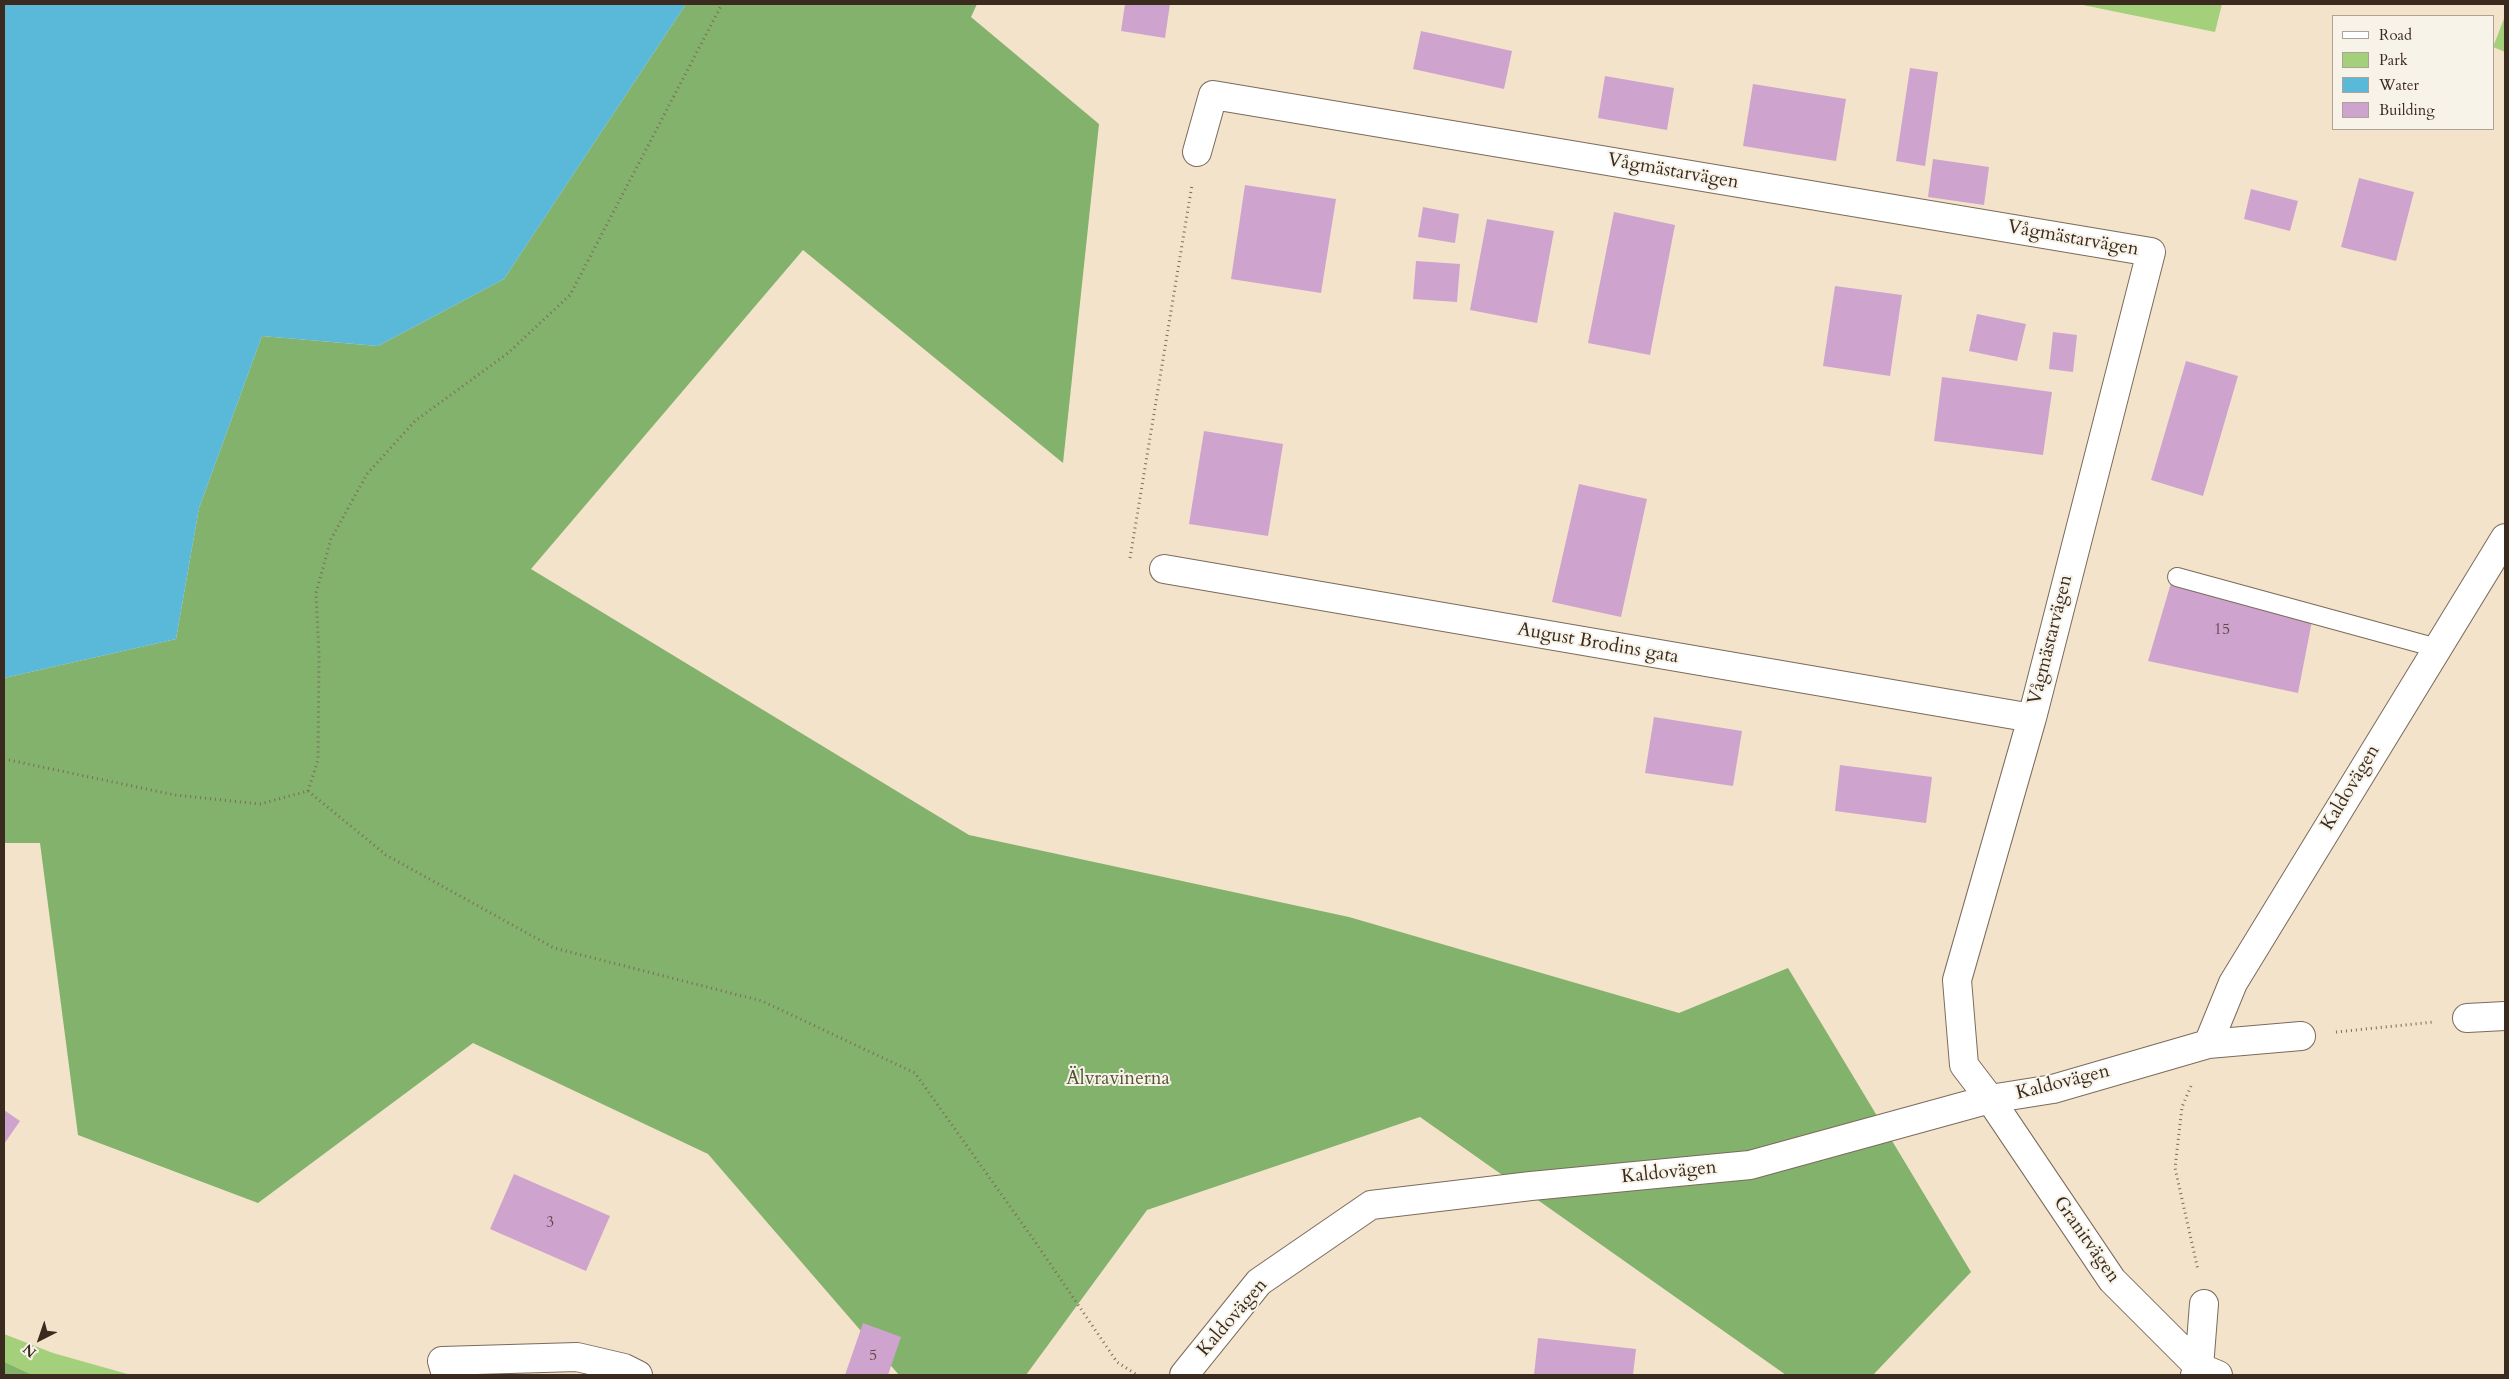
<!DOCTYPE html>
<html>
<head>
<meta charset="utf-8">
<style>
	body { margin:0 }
	#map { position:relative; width:2509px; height:1379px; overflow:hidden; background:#f3e3cb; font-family:Cardo,serif }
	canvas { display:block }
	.frame { position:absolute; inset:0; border:5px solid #3b2a1e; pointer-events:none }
	.legend { position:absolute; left:2332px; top:15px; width:162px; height:115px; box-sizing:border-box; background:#f7f3e8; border:1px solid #aca397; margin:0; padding:6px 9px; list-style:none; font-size:15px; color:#3b2a1e }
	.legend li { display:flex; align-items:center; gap:10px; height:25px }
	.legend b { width:25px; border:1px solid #aca397 }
	.north { position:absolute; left:15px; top:1314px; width:50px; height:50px; -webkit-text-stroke:4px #f7f3e8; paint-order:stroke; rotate:221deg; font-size:14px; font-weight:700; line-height:20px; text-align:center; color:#3b2a1e }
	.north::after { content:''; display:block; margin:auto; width:18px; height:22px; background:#3b2a1e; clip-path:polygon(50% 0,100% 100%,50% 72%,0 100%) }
</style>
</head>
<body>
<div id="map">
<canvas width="2509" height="1379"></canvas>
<div class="frame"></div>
<ul class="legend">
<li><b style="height:6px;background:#fff"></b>Road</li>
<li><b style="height:14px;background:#a4d07c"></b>Park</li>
<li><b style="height:14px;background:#5ab8d8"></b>Water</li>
<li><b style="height:14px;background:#cea4ce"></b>Building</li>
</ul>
<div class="north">N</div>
</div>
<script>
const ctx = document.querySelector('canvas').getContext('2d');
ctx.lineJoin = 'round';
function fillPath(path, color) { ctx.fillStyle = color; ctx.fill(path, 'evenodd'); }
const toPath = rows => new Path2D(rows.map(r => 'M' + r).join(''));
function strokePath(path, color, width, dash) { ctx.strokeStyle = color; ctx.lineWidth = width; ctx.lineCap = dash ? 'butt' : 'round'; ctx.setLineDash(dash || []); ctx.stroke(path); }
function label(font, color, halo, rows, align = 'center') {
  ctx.font = font + ' Cardo,serif'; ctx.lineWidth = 4; ctx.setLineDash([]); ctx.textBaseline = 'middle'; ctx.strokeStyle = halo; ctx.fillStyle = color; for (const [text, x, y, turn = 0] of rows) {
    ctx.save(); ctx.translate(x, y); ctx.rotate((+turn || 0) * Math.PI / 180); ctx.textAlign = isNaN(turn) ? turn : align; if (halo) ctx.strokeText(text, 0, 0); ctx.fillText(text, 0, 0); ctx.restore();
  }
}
fillPath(toPath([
	[2078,4,2222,4,2215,32],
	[2505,16,2505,52,2493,47],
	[4,1334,53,1353,131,1375,4,1375]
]), '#a4d07c');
fillPath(toPath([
	[686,4,977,4,971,17,1099,124,1063,463,803,250,531,569,969,835,1349,917,1679,1013,1788,968,1971,1272,1873,1375,1786,1375,1420,1117,1147,1210,1026,1375,899,1375,708,1154,473,1043,258,1203,78,1135,40,843,4,843,4,678,176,639,199,508,262,336,378,346,504,279],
	[4,1362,32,1375,4,1375]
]), '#83b26c');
fillPath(toPath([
	[4,4,686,4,504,279,378,346,262,336,199,508,176,639,4,678]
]), '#5ab8d8');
fillPath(toPath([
	[1125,4,1170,4,1165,38,1121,31],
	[1421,31,1512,51,1504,89,1413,69],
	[1910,68,1938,72,1925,166,1896,161],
	[1605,76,1674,88,1667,130,1598,118],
	[1753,84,1846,99,1836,161,1743,146],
	[1933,159,1989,167,1984,205,1928,197],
	[2359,178,2414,192,2396,261,2341,247],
	[1245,185,1336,199,1321,293,1231,279],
	[2251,189,2298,201,2290,231,2244,219],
	[1423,207,1459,214,1455,243,1418,237],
	[1614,212,1675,225,1650,355,1588,343],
	[1487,219,1554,231,1537,323,1470,310],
	[1416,261,1460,264,1457,302,1413,299],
	[1835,286,1902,295,1890,376,1823,366],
	[1977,314,2026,324,2017,361,1969,351],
	[2053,332,2077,335,2073,372,2049,369],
	[2186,361,2238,376,2203,496,2151,480],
	[1942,377,2052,392,2043,455,1934,441],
	[1204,431,1283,444,1268,536,1189,524],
	[1579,484,1647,499,1621,617,1552,602],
	[2171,583,2312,621,2298,693,2148,661],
	[1654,717,1742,731,1733,786,1645,773],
	[1840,765,1932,777,1926,823,1835,811],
	[4,1110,20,1121,4,1144],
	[514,1174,610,1216,586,1271,490,1229],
	[863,1323,901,1337,888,1375,845,1375],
	[1538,1338,1636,1349,1633,1375,1534,1375]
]), '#cea4ce');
const lane = toPath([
	[2177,577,2437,648]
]);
const street = toPath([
	[1197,152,1213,95,2151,252,2032,718,1957,980,1964,1065,1990,1099,2112,1280,2199,1367,2195,1375],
	[1164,569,2032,718],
	[2467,1018,2505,1016],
	[2208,1044,2301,1036],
	[2204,1304,2199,1367,2218,1375],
	[446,1375,442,1361,577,1357,624,1368,638,1375],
	[1184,1375,1259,1282,1371,1205,1531,1186,1750,1165,1990,1099,2053,1089,2208,1044,2233,983,2505,538]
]);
strokePath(lane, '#7b6b5b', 20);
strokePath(street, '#7b6b5b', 30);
strokePath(toPath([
	[1130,558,1192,185],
	[4,759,175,795,260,804,308,791,318,760,319,656,316,593,331,539,367,474,415,421,508,353,570,295,722,4],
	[308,791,386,855,554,948,762,1001,915,1073,1036,1243,1117,1362,1137,1375],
	[2336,1032,2434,1022],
	[2191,1086,2182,1107,2175,1168,2198,1270]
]), '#7b6b5b', 3, [1, 4]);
strokePath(lane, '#fff', 18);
strokePath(street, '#fff', 28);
label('16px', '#60484a', null, [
	["15",2222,630],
	["3",550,1223],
	["5",873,1356]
]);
label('19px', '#3b2a1e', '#f7f3e8', [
	["Vågmästarvägen",1673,172,10],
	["Vågmästarvägen",2073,239,10],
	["Vågmästarvägen",2051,640,-76],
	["August Brodins gata",1598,644,10],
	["Kaldovägen",2351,788,-59],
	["Kaldovägen",2063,1083,-14],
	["Kaldovägen",1669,1173,-6],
	["Granitvägen",2086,1240,55],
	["Kaldovägen",1233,1318,-49]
]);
label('19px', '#555436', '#f7f3e8', [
	["Älvravinerna",1118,1080]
]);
</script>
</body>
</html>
